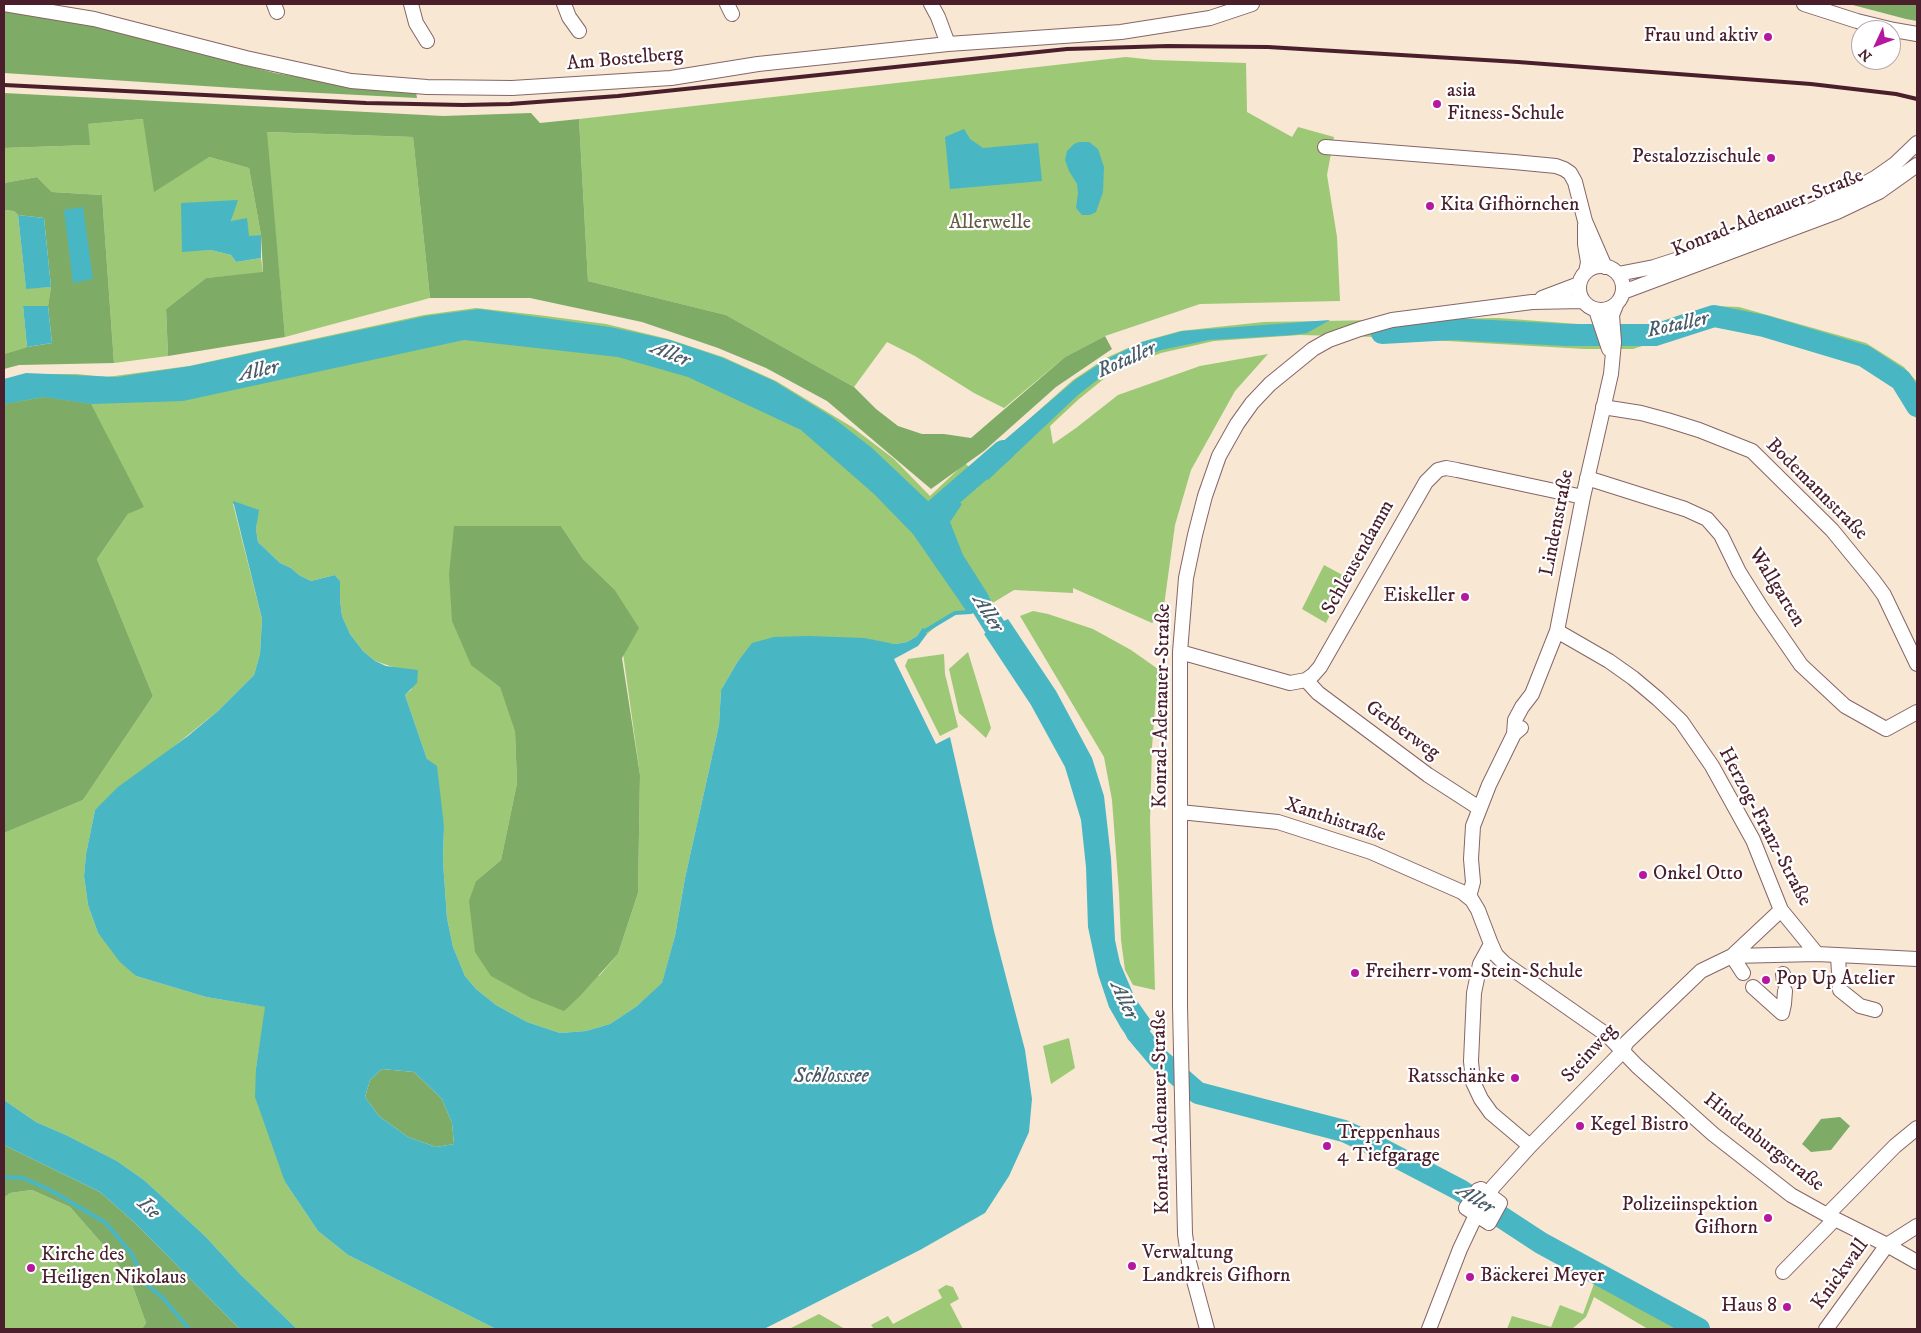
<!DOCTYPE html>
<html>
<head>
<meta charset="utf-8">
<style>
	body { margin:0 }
	#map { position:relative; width:1921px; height:1333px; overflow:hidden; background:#f7e7d3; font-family:"IM FELL DW Pica",serif }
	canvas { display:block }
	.frame { position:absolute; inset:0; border:5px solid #4a1f2b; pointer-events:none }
	.north { position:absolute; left:1851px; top:20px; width:50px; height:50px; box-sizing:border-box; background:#fff; border:1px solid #b7a5aa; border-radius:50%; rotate:227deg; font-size:14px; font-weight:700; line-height:20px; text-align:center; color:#4a1f2b }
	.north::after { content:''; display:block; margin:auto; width:18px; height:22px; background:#b5179e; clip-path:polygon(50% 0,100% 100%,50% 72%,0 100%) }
</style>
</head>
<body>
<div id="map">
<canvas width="1921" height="1333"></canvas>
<div class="frame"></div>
<div class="north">N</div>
</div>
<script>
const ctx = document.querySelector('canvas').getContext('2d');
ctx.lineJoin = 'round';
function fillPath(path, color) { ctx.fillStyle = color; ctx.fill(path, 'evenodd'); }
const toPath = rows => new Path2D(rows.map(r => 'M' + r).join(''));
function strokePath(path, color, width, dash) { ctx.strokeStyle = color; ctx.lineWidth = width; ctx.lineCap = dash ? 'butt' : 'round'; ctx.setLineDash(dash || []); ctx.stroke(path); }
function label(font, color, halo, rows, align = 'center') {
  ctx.font = font + ' "IM FELL DW Pica",serif'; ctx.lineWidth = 4.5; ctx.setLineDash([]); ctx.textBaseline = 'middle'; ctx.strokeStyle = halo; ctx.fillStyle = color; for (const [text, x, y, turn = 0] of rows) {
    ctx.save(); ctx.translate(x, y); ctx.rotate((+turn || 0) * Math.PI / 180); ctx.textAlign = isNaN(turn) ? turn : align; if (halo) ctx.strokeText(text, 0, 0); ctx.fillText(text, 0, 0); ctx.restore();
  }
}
fillPath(toPath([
	[1126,57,1154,60,1246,63,1247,112,1292,137,1298,127,1334,137,1327,175,1337,237,1340,301,1200,304,1105,336,1065,357,1004,408,974,393,915,356,887,342,854,387,726,315,588,281,579,119],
	[143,119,209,157,249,168,261,235,249,237,231,221,237,200,182,251,211,250,231,255,236,262,261,258,263,273,206,278,166,309,168,356,114,363,102,195,52,192,37,177,4,183,4,148,89,145,87,124],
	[266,132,413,137,430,298,285,337],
	[4,210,14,211,18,215,26,288,51,287,48,306,23,306,27,347,4,354],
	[1715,306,1739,307,1866,343,1904,367,1917,382,1917,421,1907,398,1884,373,1809,347,1718,325,1702,327,1633,349,1585,349,1378,337,1300,335,1214,341,1161,353,1111,373,1079,399,1050,426,1053,444,1076,428,1118,395,1200,366,1268,354,1235,391,1191,470,1175,525,1163,613,1152,623,1073,588,1073,593,1014,590,976,613,953,612,927,634,923,627,917,636,907,642,895,644,880,642,752,644,738,661,721,690,719,725,685,878,675,936,662,984,637,1006,610,1024,586,1031,560,1033,527,1022,496,1005,476,989,465,976,453,947,447,918,443,861,444,826,427,759,405,695,412,689,396,668,375,661,363,651,350,634,342,616,340,600,340,581,335,575,311,581,299,575,291,568,280,563,258,542,256,529,257,521,246,507,233,504,262,619,260,654,254,675,218,711,95,810,86,854,84,876,88,905,98,933,136,976,206,997,266,1007,256,1068,285,1182,318,1231,348,1255,496,1329,297,1329,241,1275,205,1236,144,1180,117,1161,66,1135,36,1122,4,1100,4,833,83,800,153,696,97,559,128,514,143,506,4,409,4,380,25,374,76,374,107,377,189,366,424,315,476,308,538,315,606,324,668,339,723,357,776,381,852,427,894,459,930,496,965,463,972,470,1073,380,1106,358,1141,342,1180,331,1264,322,1498,318,1632,328,1655,324,1685,313],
	[561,526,583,559,614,589,640,775,638,893,618,954,599,976,476,881,501,860,517,783,515,732,500,686],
	[1324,565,1348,578,1326,623,1302,609],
	[1033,611,1048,614,1093,629,1131,650,1158,669,1152,747,1150,821,1155,990,1133,985,1125,970,1121,940,1119,893,1112,800,1104,757,1020,616],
	[968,652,991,728,986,738,959,713,949,669],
	[944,654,945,674,958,727,940,736,905,666,908,659],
	[1069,1038,1075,1068,1051,1084,1043,1046],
	[32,1190,70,1207,106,1248,132,1284,146,1323,142,1329,4,1329,4,1198,10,1193],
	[1595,1281,1679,1329,1648,1329,1594,1297,1586,1317,1572,1329,1507,1329,1512,1316,1551,1327,1560,1305,1583,1314],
	[946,1285,953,1287,959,1299,950,1304,963,1329,874,1329,871,1325,888,1316,893,1324,942,1298,938,1290],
	[819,1314,845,1329,789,1329]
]), '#9dc875');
fillPath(toPath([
	[1849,4,1917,4,1917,21,1906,19],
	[4,11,89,25,275,73,359,87,416,92,417,98,281,91,4,73],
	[4,93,443,116,531,113,540,123,579,119,588,281,726,315,854,387,876,409,898,426,922,434,944,434,971,438,1065,357,1105,336,1112,349,1056,387,984,451,931,489,827,401,766,368,718,348,642,322,530,298,430,298,413,137,267,132,285,337,168,356,166,309,206,278,263,272,261,235,249,168,209,157,154,192,143,119,88,124,90,145,4,148],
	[37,177,52,192,102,195,114,363,19,365,4,369,4,354,27,347,52,343,48,306,51,287,44,218,18,215,14,211,4,210,4,183],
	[45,397,91,404,144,507,128,514,97,559,153,696,83,800,4,833,4,404],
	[454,526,561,526,583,559,614,589,639,628,622,658,640,775,638,893,618,954,579,997,564,1011,531,998,491,976,475,952,469,901,476,881,501,860,517,783,515,732,500,687,471,665,452,621,449,574],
	[382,1069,414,1072,442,1099,452,1123,454,1144,436,1147,408,1137,379,1116,365,1097,370,1080],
	[1840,1117,1850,1126,1831,1150,1811,1152,1802,1144,1821,1119],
	[4,1145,100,1192,134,1222,240,1329,142,1329,146,1323,132,1284,106,1248,70,1207,32,1190,10,1193,4,1198]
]), '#7eac66');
fillPath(toPath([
	[964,129,970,139,983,148,1038,143,1042,181,950,189,945,137],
	[1079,142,1089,142,1098,149,1104,167,1103,192,1096,212,1090,215,1082,215,1076,208,1078,193,1077,184,1069,171,1065,160,1067,151,1074,144],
	[238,200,231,221,247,218,249,236,261,235,261,258,236,262,231,255,211,250,182,252,181,203],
	[83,207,93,279,73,283,64,210],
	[18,215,44,218,51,287,26,289],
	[23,306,48,306,52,343,27,347],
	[479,309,610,327,670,340,723,358,774,381,832,417,872,448,929,502,946,491,962,504,950,522,963,555,989,596,967,612,913,534,874,494,801,430,688,377,618,357,464,340,183,401,91,404,44,397,4,404,4,379,26,373,117,377,191,366,426,316],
	[1330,320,1307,333,1292,335,1209,340,1161,350,1111,369,1078,395,988,480,974,466,1075,380,1107,359,1142,342,1183,331],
	[233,501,259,510,256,529,258,542,280,563,291,568,299,575,311,581,335,575,340,581,340,600,342,616,350,634,363,651,375,661,386,666,418,670,417,683,405,695,427,759,437,766,444,826,443,861,447,918,453,947,465,976,476,989,496,1005,527,1022,560,1033,586,1031,610,1024,637,1006,662,983,675,936,685,878,719,725,721,690,738,661,752,643,774,637,809,636,864,638,895,644,907,642,917,636,923,627,927,634,918,646,894,659,936,744,950,737,994,931,1025,1050,1032,1099,1029,1132,1009,1176,985,1213,920,1250,764,1329,496,1329,348,1255,318,1231,285,1182,255,1097,256,1068,265,1007,206,997,136,976,120,962,98,933,88,905,84,876,86,854,95,810,118,787,188,736,218,711,254,675,260,654,262,619],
	[382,1069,414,1072,442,1099,452,1123,454,1144,436,1147,408,1137,379,1116,365,1097,370,1080],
	[1001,617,1004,621,1008,619,1056,691,1092,758,1104,796,1111,858,1115,940,1120,963,1135,998,1154,1025,1137,1050,1121,1028,1109,1007,1098,974,1088,927,1086,867,1081,820,1065,767,1031,705,984,634,988,631,986,627],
	[4,1100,36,1122,66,1135,117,1161,144,1180,205,1236,241,1275,297,1329,240,1329,134,1222,100,1192,4,1145]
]), '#49b6c4');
strokePath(toPath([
	[925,631,955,613,971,612,982,607],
	[4,1177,23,1178,50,1190,106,1223,131,1253,147,1285,162,1297,189,1329]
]), '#49b6c4', 4);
strokePath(toPath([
	[1382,333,1453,329,1567,335,1655,335,1714,316,1764,326,1864,356,1901,380,1917,406],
	[929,515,1003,451],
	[964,578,1008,648],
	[1128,1015,1137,1033,1159,1059,1198,1093,1344,1131,1370,1143,1460,1190,1541,1243,1699,1329]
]), '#49b6c4', 22);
const minor = toPath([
	[4,4,94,19,246,58,351,81,427,87,512,88,671,78,758,64,948,44,1121,32,1210,18,1252,4],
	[274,4,277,12],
	[411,4,416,23,427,41],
	[564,4,569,17,579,31],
	[727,4,732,14],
	[931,4,938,17,948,44],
	[1804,4,1857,21,1894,30,1917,34],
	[1325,147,1514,162,1556,166,1564,169,1570,173,1575,182,1585,221,1605,267],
	[1585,225,1585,244,1588,262,1586,272],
	'1579 288a22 22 0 1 1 44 0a22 22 0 1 1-44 0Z',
	[1618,274,1654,267,1691,255,1812,210,1844,195,1875,178,1895,164,1917,143],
	[1623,292,1837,212,1879,192,1917,165],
	[1542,298,1579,284],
	[1596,310,1609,349],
	[1603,407,1641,413,1667,420,1699,430,1752,451,1832,530,1873,580,1884,595,1917,664],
	[1587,478,1685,509,1707,519,1721,535,1739,572,1761,607,1801,665,1845,706,1886,729,1917,712],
	[1557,631,1609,661,1633,678,1658,699,1681,721,1712,766,1753,840,1781,910,1817,954],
	[1180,652,1290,683,1306,680,1313,675,1320,667,1426,482,1438,470,1446,468,1457,470,1583,497],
	[1306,680,1318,693,1428,775,1479,808],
	[1514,734,1515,720,1522,707,1532,694,1557,631,1583,497,1611,374,1614,342,1612,315,1616,305],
	[1180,812,1278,822,1371,852,1462,892,1472,900,1478,910,1491,944,1496,955,1504,963,1607,1035,1637,1066,1713,1134,1791,1195,1827,1215,1887,1245,1917,1262],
	[1469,897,1473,882,1471,859,1473,826,1489,785,1514,734,1521,728],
	[1491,944,1480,964,1474,993,1471,1061,1473,1082,1481,1099,1491,1113,1530,1146],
	[1838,956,1840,990,1860,1006,1875,1010],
	[1743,973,1732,956,1781,910],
	[1783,974,1784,982],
	[1753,987,1782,1013,1784,1004,1785,991],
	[1481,1189,1500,1203,1489,1223,1466,1208,1478,1190,1480,1191,1481,1189],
	[1827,1215,1895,1146,1917,1128],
	[1783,1272,1835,1219],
	[1207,1329,1189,1262,1185,1234,1180,1006,1180,652,1186,578,1195,535,1205,496,1219,456,1237,424,1252,403,1270,384,1313,349,1329,340,1360,329,1392,320,1532,302,1583,301],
	[1429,1329,1460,1249,1476,1215,1493,1187,1530,1146,1623,1051,1626,1043,1701,971,1732,956,1817,954,1917,959],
	[1826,1329,1887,1245,1917,1226]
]);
strokePath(minor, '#876566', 16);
strokePath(minor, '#fff', 14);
strokePath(toPath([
	[4,85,366,103,463,105,510,104,618,96,1067,49,1168,46,1268,47,1518,62,1811,84,1896,94,1917,99]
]), '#4a1f2b', 4);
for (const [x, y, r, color] of [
	[1768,37,5,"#b5179e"],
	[1437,104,5,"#b5179e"],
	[1771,158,5,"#b5179e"],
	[1430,206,5,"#b5179e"],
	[1465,597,5,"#b5179e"],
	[1643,875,5,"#b5179e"],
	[1355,973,5,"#b5179e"],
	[1766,980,5,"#b5179e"],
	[1515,1078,5,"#b5179e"],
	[1580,1126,5,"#b5179e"],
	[1327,1146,5,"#b5179e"],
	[1768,1218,5,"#b5179e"],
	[1132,1266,5,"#b5179e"],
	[31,1268,5,"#b5179e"],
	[1470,1277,5,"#b5179e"],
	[1787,1307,5,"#b5179e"]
]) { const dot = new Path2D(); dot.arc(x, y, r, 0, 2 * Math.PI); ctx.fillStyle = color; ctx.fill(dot); strokePath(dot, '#fff', 2); }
label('20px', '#4a1f2b', '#fff', [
	["Frau und aktiv",1758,37,"right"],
	["asia",1447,92],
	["Fitness-Schule",1447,115],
	["Pestalozzischule",1761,158,"right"],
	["Kita Gifhörnchen",1440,206],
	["Eiskeller",1455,597,"right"],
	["Onkel Otto",1653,875],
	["Freiherr-vom-Stein-Schule",1365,973],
	["Pop Up Atelier",1776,980],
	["Ratsschänke",1505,1078,"right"],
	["Kegel Bistro",1590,1126],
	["Treppenhaus",1337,1134],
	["4 Tiefgarage",1337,1157],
	["Polizeiinspektion",1758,1206,"right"],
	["Gifhorn",1758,1229,"right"],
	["Verwaltung",1142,1254],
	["Landkreis Gifhorn",1142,1277],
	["Kirche des",41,1256],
	["Heiligen Nikolaus",41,1279],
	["Bäckerei Meyer",1480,1277],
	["Haus 8",1777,1307,"right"]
], 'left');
label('20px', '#4a1f2b', '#fff', [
	["Am Bostelberg",625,60,-5],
	["Konrad-Adenauer-Straße",1768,214,-22],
	["Bodemannstraße",1816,490,45],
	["Lindenstraße",1558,523,-79],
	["Schleusendamm",1359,558,-61],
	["Wallgarten",1776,588,58],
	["Konrad-Adenauer-Straße",1163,706,-89],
	["Gerberweg",1402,731,36],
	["Xanthistraße",1335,821,18],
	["Herzog-Franz-Straße",1764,827,62],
	["Steinweg",1590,1054,-48],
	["Konrad-Adenauer-Straße",1162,1112,-91],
	["Hindenburgstraße",1763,1143,38],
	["Knickwall",1841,1275,-54]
]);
label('20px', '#675a45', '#fff', [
	["Allerwelle",990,224]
]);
label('italic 21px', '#4a5b68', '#fff', [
	["Rotaller",1678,326,-12],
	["Aller",670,355,22],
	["Rotaller",1127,361,-24],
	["Aller",259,372,-12],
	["Aller",987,614,58],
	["Aller",1123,1001,65],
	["Schlosssee",831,1078],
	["Aller",1475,1200,32],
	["Ise",148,1209,42]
]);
</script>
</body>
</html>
